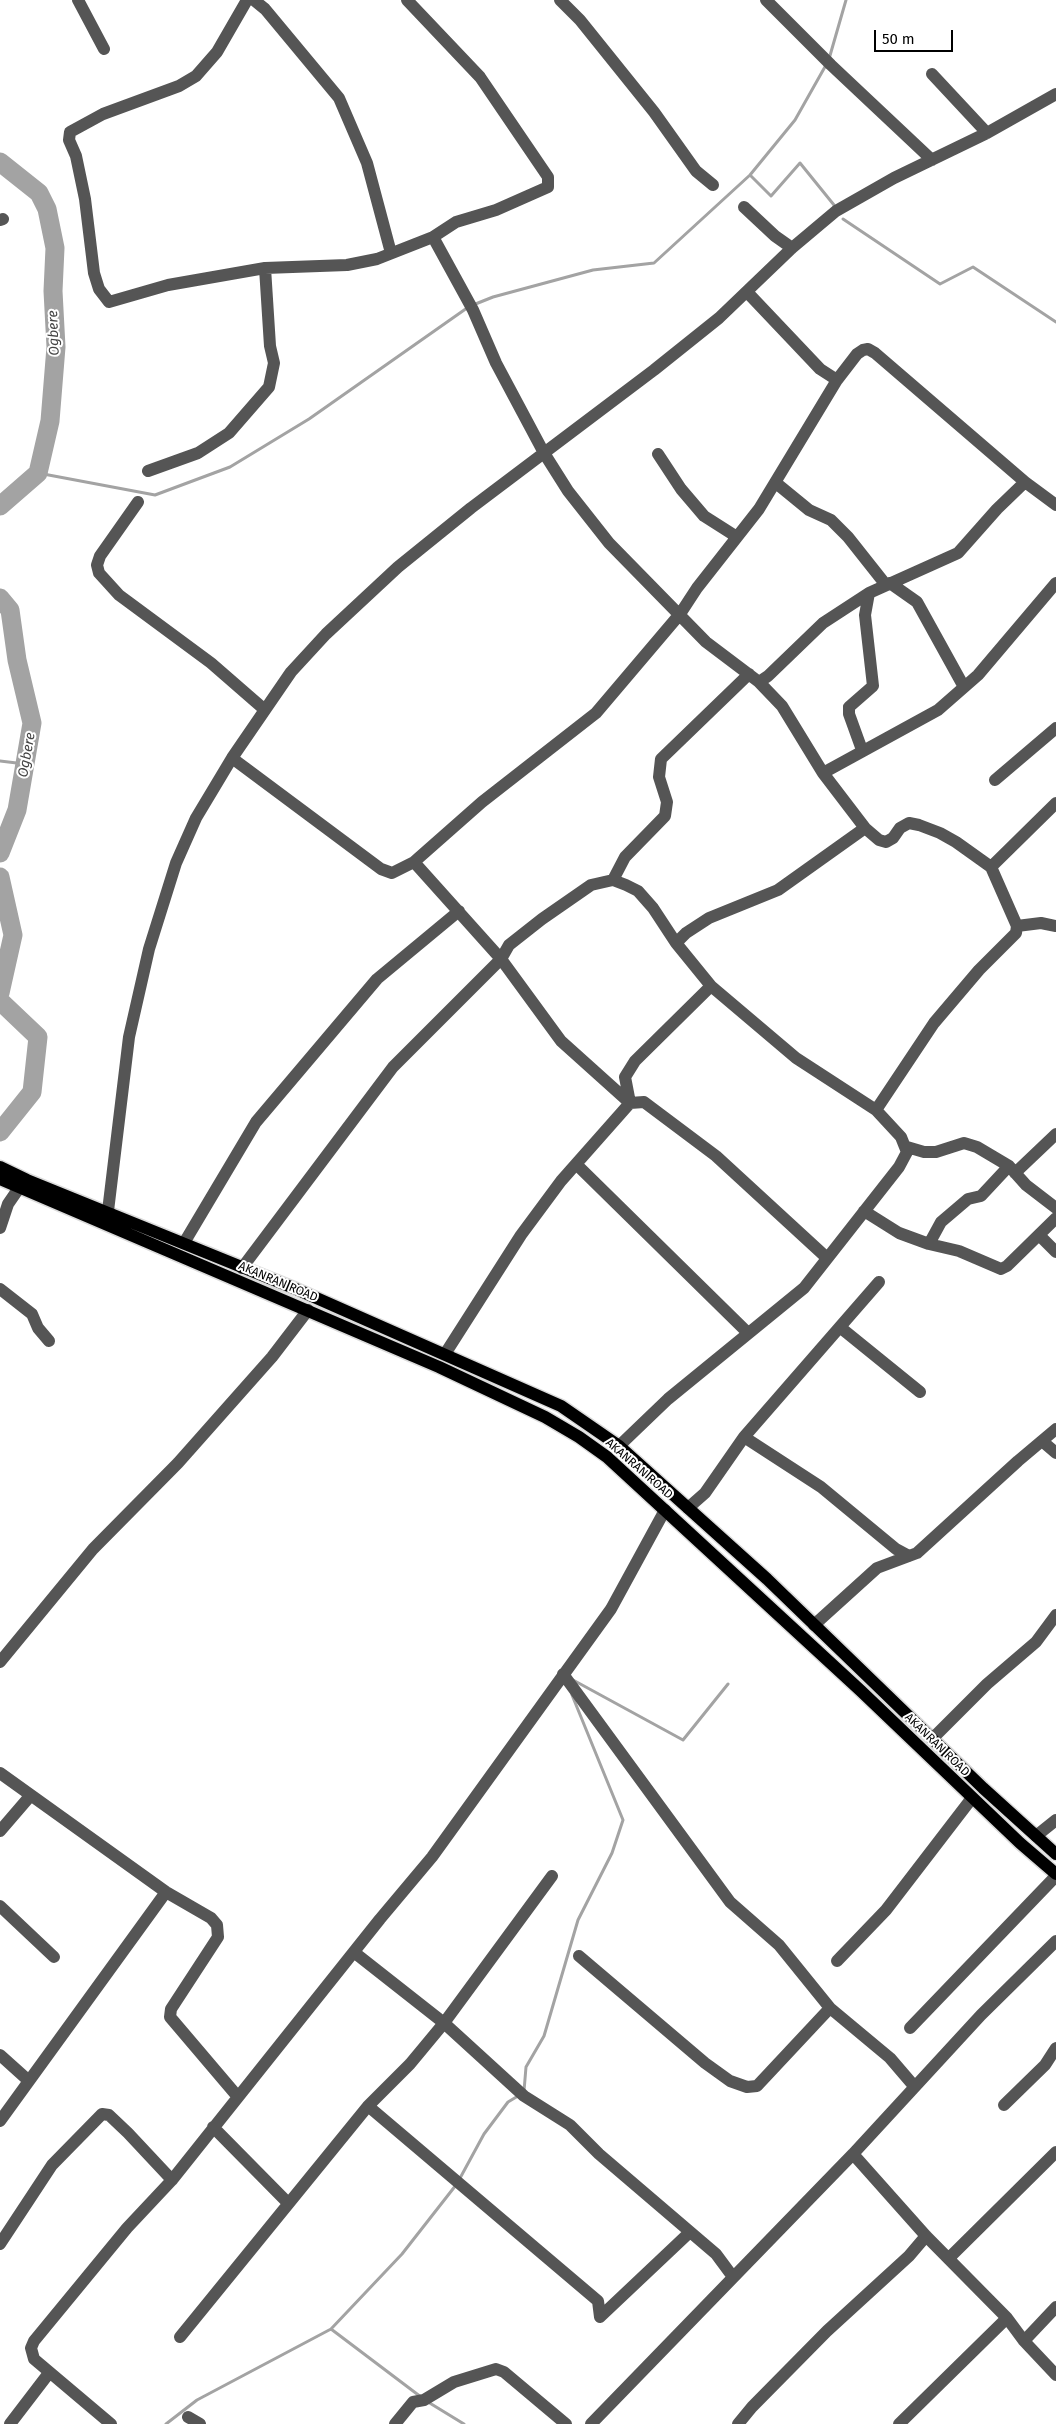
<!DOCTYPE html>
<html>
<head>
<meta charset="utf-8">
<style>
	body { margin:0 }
	#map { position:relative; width:1056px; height:2424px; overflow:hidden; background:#fff; font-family:"Fira Sans",sans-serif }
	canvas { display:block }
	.scale { position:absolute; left:874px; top:30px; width:79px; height:22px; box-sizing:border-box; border:2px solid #000; border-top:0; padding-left:6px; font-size:15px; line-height:18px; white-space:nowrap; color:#000; -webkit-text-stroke:4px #fff; paint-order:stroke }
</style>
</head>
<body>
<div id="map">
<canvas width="1056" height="2424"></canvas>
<div class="scale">50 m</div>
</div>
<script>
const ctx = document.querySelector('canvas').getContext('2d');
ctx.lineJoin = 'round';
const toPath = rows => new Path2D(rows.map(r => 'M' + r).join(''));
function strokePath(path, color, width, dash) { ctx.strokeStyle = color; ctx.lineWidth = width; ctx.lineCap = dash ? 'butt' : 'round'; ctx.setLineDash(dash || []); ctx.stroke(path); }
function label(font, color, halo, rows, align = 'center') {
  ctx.font = font + ' "Fira Sans",sans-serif'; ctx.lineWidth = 4; ctx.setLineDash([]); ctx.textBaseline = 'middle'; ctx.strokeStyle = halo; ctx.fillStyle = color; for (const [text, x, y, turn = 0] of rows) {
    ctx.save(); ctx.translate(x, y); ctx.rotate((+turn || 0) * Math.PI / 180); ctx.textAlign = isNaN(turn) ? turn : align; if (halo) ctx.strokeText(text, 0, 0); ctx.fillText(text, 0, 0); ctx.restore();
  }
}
strokePath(toPath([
	[829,59,846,0],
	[750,175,771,196,800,163,834,205],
	[843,219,940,284,973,267,1056,322],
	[473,305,493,297,593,270,654,263,750,175,795,120,826,65],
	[38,473,155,495,230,467,309,419,467,308],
	[0,761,25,764],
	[573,1680,683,1740,728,1684],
	[524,2091,526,2067,544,2036,578,1920,612,1853,623,1820,572,1695],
	[459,2180,484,2134,508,2102,518,2096],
	[331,2329,421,2397],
	[428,2402,464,2424],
	[166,2424,197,2400,331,2329,402,2254,456,2185]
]), '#a3a3a3', 3);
strokePath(toPath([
	[0,162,39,193,47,209,55,248,53,291,56,347,50,421,38,473,0,506],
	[0,598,10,610,17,660,32,723,17,810,0,853],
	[0,877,13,935,0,993],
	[0,1001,38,1037,32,1092,0,1132]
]), '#a3a3a3', 19);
const major = toPath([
	[0,1167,27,1180,296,1289,561,1406,619,1446,688,1508,767,1579,983,1788,1056,1854],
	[0,1179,439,1367,545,1417,579,1437,607,1457,861,1691,1020,1843,1056,1874]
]);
strokePath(major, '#dbdbdb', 15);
strokePath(toPath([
	[78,0,104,49],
	[247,0,217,52,196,76,179,86,103,114,70,132,69,140,76,156,85,199,94,273,99,289,109,302,168,285,265,268,347,265,377,259,433,237,456,222,496,210,548,187,548,177,480,77,407,0],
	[254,0,265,9,339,98,367,163,391,253],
	[560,0,580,20,654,112,696,171,713,185],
	[766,0,831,65,932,160],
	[932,74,987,133],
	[744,207,775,236,792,248],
	[0,220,3,219],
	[433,237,473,310,496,363,544,453,568,491,609,543,706,642,759,682,782,706,823,773,865,828,879,840,886,842,893,838,900,828,909,823,919,825,940,833,956,842,991,867,1017,926,1016,933,979,970,934,1023,876,1110],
	[747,292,820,369,837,380],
	[658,454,681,489,704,516,737,537],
	[148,471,198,453,229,433,269,387,274,363,270,346,265,268],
	[776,483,809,510,831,520,848,537,886,585],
	[138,502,100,556,97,565,99,573,119,595,211,663,265,710],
	[890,583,917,602,964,687],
	[759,682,768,676,823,623,869,593,958,553,997,509,1025,482],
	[862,750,849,714,849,707,873,686,865,615,869,593],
	[232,758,381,869,392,873,414,862,501,959,561,1041,630,1103,644,1102,716,1156,827,1258],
	[823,773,938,710,978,675,1056,583],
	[995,780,1056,728],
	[414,862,482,802,596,713,680,614,697,588,759,509,837,380,857,354,863,350,868,349,875,353,1025,482,1056,505],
	[991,867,1056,803],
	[613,880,625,857,665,816,667,802,659,777,661,759,749,674],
	[1017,926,1041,923,1056,926],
	[676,943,686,933,709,918,778,890,865,828],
	[907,1147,924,1152,936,1152,964,1143,977,1147,1009,1166,1026,1185,1056,1208],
	[576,1164,748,1333],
	[1015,1173,1056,1134],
	[108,1211,129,1037,149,949,176,863,196,818,232,758,291,672,326,634,398,567,471,508,654,370,719,318,792,248,836,211,894,178,987,133,1056,94],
	[864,1211,899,1233,929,1244,959,1251,1001,1269,1007,1266,1056,1218],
	[0,1228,8,1204,19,1188],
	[1039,1235,1056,1252],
	[184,1243,256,1122,377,979,459,911],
	[929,1244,941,1222,968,1199,981,1196,1009,1166],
	[242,1268,393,1067,501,959,509,945,542,919,591,885,613,880,626,885,638,891,653,908,676,943,711,986,796,1058,876,1110,901,1137,907,1152,899,1167,804,1288,668,1399,619,1446],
	[0,1289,32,1314,38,1328,49,1341],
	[841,1328,920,1392],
	[445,1354,521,1235,561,1181,630,1103,625,1077,635,1061,711,986],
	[744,1437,821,1487,896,1549,909,1556],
	[1042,1441,1056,1453],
	[688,1508,705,1493,744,1437,879,1282],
	[814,1625,877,1568,917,1553,1018,1461,1056,1429],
	[0,1662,93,1549,178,1463,272,1357,308,1310],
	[563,1674,730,1902,779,1945,830,2008,890,2058,914,2086],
	[933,1738,987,1684,1036,1642,1056,1615],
	[0,1773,166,1892,211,1918,217,1925,218,1937,171,2009,170,2017,238,2097],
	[0,1831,31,1795],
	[1036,1836,1056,1820],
	[0,1906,54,1957],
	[355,1953,444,2023,524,2096,570,2125,599,2154,716,2254,733,2277],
	[579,1956,705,2063,730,2081,747,2087,757,2086,830,2008],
	[837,1961,886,1910,972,1798],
	[910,2028,1056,1876],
	[0,2055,29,2081],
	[1004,2105,1045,2065,1056,2048],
	[368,2106,598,2301,600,2317],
	[0,2121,166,1892],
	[213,2127,288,2203],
	[853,2154,926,2236,1007,2318,1024,2341,1056,2375],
	[0,2244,52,2165,102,2114,109,2115,128,2133,172,2180],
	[949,2258,1056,2152],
	[600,2317,690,2232],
	[180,2337,368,2106,410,2064,444,2023,552,1876],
	[1024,2341,1056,2307],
	[188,2417,200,2424],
	[10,2424,49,2373],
	[111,2424,34,2359,31,2348,34,2341,127,2228,172,2180,380,1919,432,1857,611,1609,665,1510],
	[395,2424,413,2402,424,2400,454,2382,496,2369,504,2372,566,2424],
	[591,2424,853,2154,981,2015,1056,1941],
	[738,2424,752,2407,827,2331,909,2256,926,2236],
	[899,2424,1007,2318]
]), '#555', 12);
strokePath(major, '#000', 12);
label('12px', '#000', '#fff', [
	["AKANRAN ROAD",278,1282,23],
	["AKANRAN ROAD",639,1469,41],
	["AKANRAN ROAD",937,1745,44]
]);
label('italic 14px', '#444', '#fff', [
	["Ogbere",54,333,-92],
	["Ogbere",27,755,-80]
]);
</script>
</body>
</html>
